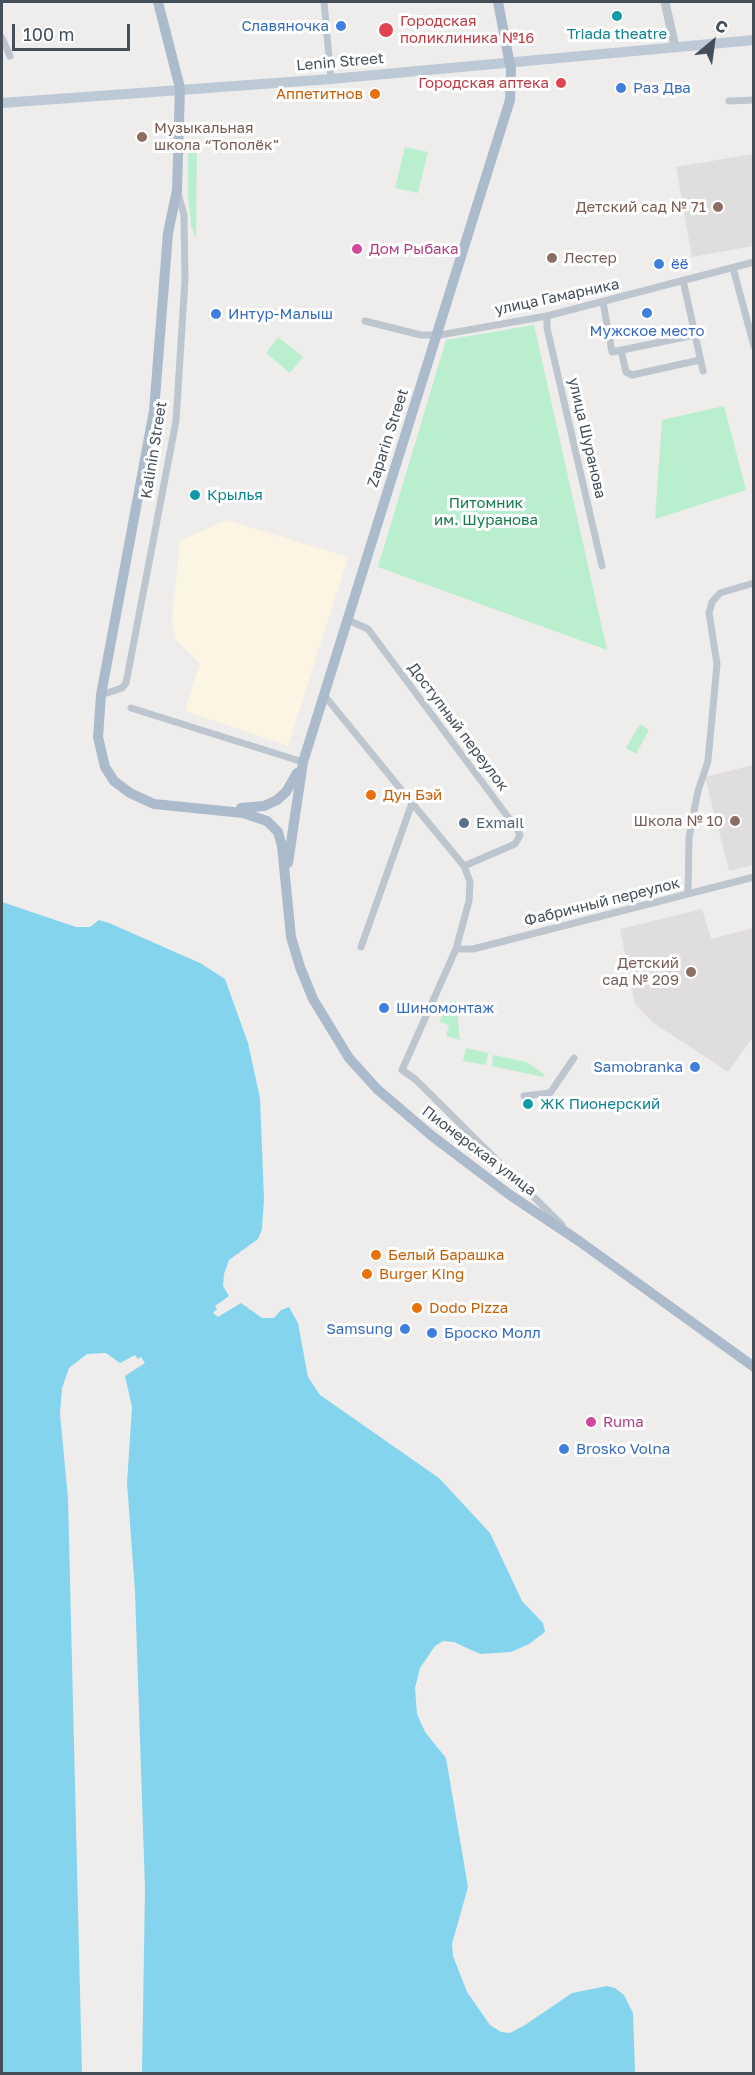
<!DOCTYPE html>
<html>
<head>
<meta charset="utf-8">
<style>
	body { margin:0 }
	#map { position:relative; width:755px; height:2075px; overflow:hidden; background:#efecec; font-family:"Golos Text",sans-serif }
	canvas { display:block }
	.frame { position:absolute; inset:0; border:3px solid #454f5a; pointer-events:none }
	.north { position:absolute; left:683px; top:12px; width:60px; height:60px; -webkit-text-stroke:4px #fff; paint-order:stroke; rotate:29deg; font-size:16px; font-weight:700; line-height:24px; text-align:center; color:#454f5a }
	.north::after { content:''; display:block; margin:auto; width:21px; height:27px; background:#454f5a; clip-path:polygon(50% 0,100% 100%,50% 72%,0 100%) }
	.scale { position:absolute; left:12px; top:24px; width:118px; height:27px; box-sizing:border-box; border:3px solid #454f5a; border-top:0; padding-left:8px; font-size:18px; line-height:21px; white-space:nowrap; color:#454f5a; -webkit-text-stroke:4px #fff; paint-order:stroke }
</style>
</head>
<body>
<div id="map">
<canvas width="755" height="2075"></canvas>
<div class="frame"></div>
<div class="north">С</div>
<div class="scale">100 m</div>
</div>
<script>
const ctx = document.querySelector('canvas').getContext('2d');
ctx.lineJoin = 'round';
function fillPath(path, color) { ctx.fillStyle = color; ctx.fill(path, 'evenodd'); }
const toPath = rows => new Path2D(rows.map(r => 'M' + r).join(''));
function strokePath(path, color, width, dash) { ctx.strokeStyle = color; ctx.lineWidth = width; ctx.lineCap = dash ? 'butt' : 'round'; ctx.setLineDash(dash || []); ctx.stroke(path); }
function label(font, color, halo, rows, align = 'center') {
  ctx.font = font + ' "Golos Text",sans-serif'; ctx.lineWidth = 6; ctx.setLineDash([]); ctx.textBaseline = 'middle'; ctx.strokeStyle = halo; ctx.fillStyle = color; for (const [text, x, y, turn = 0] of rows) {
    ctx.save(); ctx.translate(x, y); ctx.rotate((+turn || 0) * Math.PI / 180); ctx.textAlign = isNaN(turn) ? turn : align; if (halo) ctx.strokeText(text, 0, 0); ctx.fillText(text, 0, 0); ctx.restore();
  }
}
fillPath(toPath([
	[226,520,348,557,288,746,185,711,200,663,175,639,172,618,180,541]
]), '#fcf5e4');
fillPath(toPath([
	[753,154,753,246,692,257,676,167],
	[753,765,753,865,729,871,705,777],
	[702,909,711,939,753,928,753,1037,728,1072,652,1022,635,1004,620,929]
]), '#e0ddde');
fillPath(toPath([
	[405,147,428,152,418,193,395,188],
	[197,149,196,238,191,226,188,197,188,152],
	[534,325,607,650,378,567,446,340],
	[278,337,303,357,290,373,266,353],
	[724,406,746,490,655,519,662,420],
	[640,724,649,730,636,754,626,748],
	[456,1001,460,1040,446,1036,449,1025,439,1022,448,1002],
	[466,1048,488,1053,486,1065,463,1061],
	[493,1055,527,1062,545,1075,543,1077,492,1066]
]), '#b9efcf');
fillPath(toPath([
	[2,902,76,927,90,927,99,920,109,923,200,963,225,979,248,1043,260,1098,264,1199,262,1229,258,1239,229,1260,224,1274,223,1286,229,1296,215,1306,217,1309,213,1313,218,1317,241,1303,262,1318,274,1318,281,1310,289,1307,298,1323,308,1377,320,1395,439,1478,490,1533,522,1601,543,1623,545,1632,529,1644,511,1652,480,1654,454,1642,443,1641,435,1646,420,1668,415,1688,417,1714,425,1732,446,1758,468,1887,452,1944,453,1956,467,1992,490,2025,501,2032,510,2033,525,2025,572,1993,607,1986,615,1988,624,1995,633,2013,635,2073,142,2073,145,1889,135,1591,127,1483,132,1407,125,1376,145,1363,141,1357,138,1359,135,1355,120,1363,106,1353,87,1354,69,1368,62,1388,60,1414,68,1498,82,2073,2,2073]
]), '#85d4ed');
strokePath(toPath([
	[324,2,331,79],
	[2,38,10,56],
	[729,101,754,100],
	[733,268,754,346],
	[683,280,703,371],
	[603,302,612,352,695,335],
	[547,316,547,328,602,566],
	[365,321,421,335,440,335,547,316,754,262],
	[621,350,626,372,632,375,700,360],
	[348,620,368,629,517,829,520,835,515,844,464,866],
	[101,695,122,688,126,683,176,421,185,280,184,215,178,193],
	[324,695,412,803,361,947],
	[131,708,303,762],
	[412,803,464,866,470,882,469,901,456,949,402,1070,415,1079,562,1225],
	[688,894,689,837,698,791,708,761,717,664,709,613,712,602,720,593,754,583],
	[456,949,473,949,754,877],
	[524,1096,550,1093,574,1058]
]), '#bdc6cf', 7);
strokePath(toPath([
	[665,2,675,47]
]), '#bdc6cf', 9);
strokePath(toPath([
	[2,103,331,79,754,40]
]), '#bec9d6', 10);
strokePath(toPath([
	[158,2,180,88,177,190,168,233,154,411,101,695,98,737,105,767,114,781,130,793,154,804,243,813,267,821,278,832,282,846,291,937,300,967,313,999,349,1058,377,1089,432,1136,510,1195,579,1241,754,1367],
	[241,808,264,806,277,800,286,792,297,773],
	[288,863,303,762,510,100,511,70,498,2]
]), '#abbbcc', 10);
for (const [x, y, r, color] of [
	[617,16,6,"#0f9aa8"],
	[341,26,6,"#3f7fe0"],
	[386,30,8,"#e0444e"],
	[561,83,6,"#e0444e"],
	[621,88,6,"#3f7fe0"],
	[375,94,6,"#e8710a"],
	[142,137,6,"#8d6e63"],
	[718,207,6,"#8d6e63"],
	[357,249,6,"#d1479c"],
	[552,258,6,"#8d6e63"],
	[659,264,6,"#3f7fe0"],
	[647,313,6,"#3f7fe0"],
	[216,314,6,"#3f7fe0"],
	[195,495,6,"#0f9aa8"],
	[371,795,6,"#e8710a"],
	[735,821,6,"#8d6e63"],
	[464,823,6,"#5c6f8a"],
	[691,972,6,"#8d6e63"],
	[384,1008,6,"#3f7fe0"],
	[695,1067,6,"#3f7fe0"],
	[528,1104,6,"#0f9aa8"],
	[376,1255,6,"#e8710a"],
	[367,1274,6,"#e8710a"],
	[417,1308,6,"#e8710a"],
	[405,1329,6,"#3f7fe0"],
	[432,1333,6,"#3f7fe0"],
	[591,1422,6,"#d1479c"],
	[564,1449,6,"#3f7fe0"]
]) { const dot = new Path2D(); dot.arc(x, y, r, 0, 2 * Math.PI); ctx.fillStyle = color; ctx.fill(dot); strokePath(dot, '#fff', 2); }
label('15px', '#be3a42', '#fff', [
	["Городская",400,21],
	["поликлиника №16",400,38],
	["Городская аптека",549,83,"right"]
], 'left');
label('15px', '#366cbe', '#fff', [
	["Славяночка",329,26,"right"],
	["Раз Два",633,88],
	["ёё",671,264],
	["Интур-Малыш",228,314],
	["Мужское место",647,331,"center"],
	["Шиномонтаж",396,1008],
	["Samobranka",683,1067,"right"],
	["Samsung",393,1329,"right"],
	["Броско Молл",444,1333],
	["Brosko Volna",576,1449]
], 'left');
label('15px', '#0d838f', '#fff', [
	["Triada theatre",617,34,"center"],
	["Крылья",207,495],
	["ЖК Пионерский",540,1104]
], 'left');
label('15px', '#454f5a', '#fff', [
	["Lenin Street",340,62,-5],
	["улица Гамарника",557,297,-12],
	["Zaparin Street",388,438,-72],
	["улица Шуранова",587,438,77],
	["Kalinin Street",154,450,-81],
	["Доступный переулок",458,727,53],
	["Фабричный переулок",602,902,-14],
	["Пионерская улица",479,1151,37]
]);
label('15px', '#c56008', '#fff', [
	["Аппетитнов",363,94,"right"],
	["Дун Бэй",383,795],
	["Белый Барашка",388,1255],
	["Burger King",379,1274],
	["Dodo Pizza",429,1308]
], 'left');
label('15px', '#785e54', '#fff', [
	["Музыкальная",154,128,"left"],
	["школа “Тополёк\"",154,145,"left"],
	["Детский сад № 71",706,207],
	["Лестер",564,258,"left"],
	["Школа № 10",723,821],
	["Детский",679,963],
	["сад № 209",679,980]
], 'right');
label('15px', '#b23c85', '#fff', [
	["Дом Рыбака",369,249],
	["Ruma",603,1422]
], 'left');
label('15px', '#157c4b', '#fff', [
	["Питомник",486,503],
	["им. Шуранова",486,520]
]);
label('15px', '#4e5e75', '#fff', [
	["Exmail",476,823]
], 'left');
</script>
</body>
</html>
